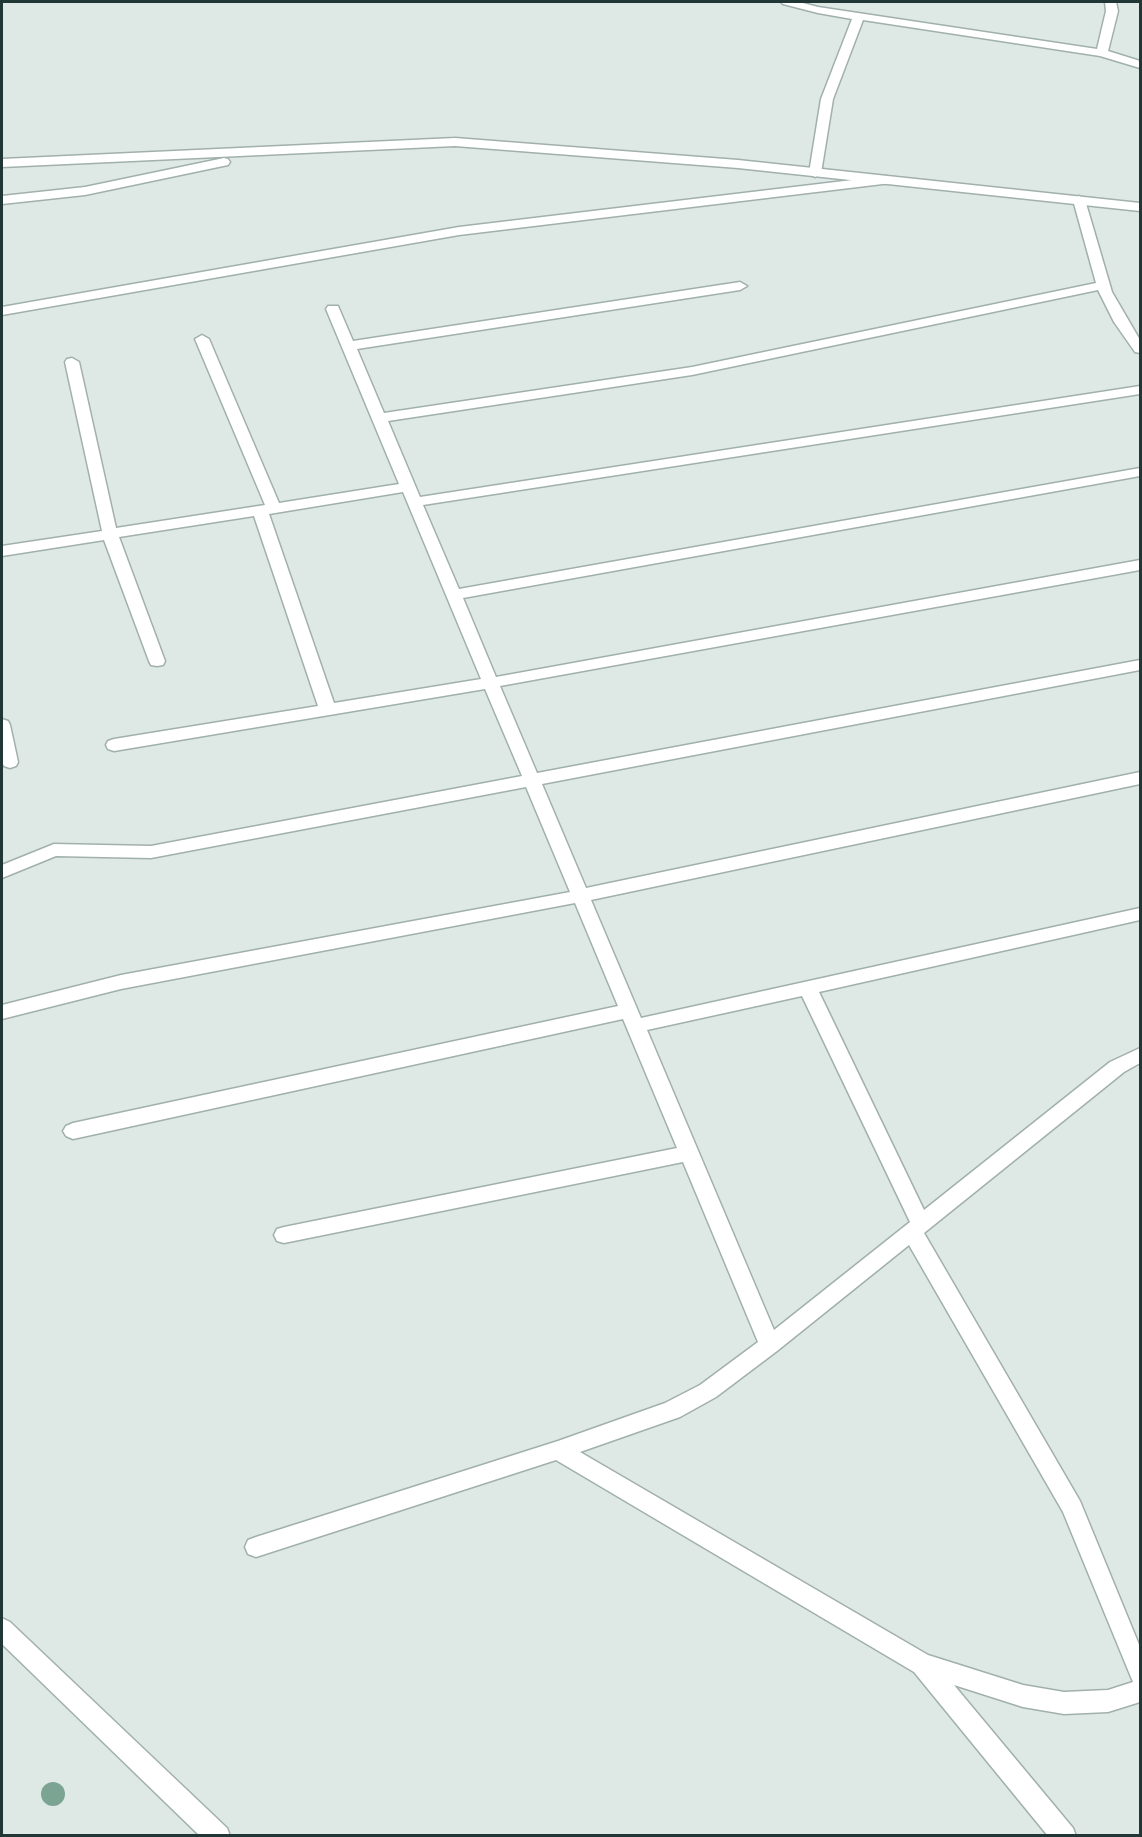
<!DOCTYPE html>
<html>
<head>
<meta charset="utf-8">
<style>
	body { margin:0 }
	#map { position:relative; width:1142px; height:1837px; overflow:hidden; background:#dee9e6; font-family:Raleway,sans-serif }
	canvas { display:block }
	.frame { position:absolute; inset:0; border:3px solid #203735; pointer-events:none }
</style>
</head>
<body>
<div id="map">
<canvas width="1142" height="1837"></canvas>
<div class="frame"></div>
</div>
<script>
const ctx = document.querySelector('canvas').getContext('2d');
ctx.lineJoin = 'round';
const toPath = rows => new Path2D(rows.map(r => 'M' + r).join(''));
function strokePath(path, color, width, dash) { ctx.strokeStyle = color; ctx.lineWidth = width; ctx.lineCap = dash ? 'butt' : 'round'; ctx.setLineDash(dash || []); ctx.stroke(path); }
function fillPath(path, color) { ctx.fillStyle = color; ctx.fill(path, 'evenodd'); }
const minor = toPath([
	[781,2,799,2,818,7,1097,49,1106,11,1105,2,1116,2,1118,11,1108,51,1140,61,1140,68,1100,56,863,20,833,99,821,173,815,177,809,173,821,99,852,19,818,13,783,4,781,2],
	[886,176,892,180,891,183,459,235,2,315,2,307,459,227,886,176],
	[1079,196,1085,200,1112,292,1140,340,1140,353,1135,352,1114,322,1098,290,692,375,388,421,420,497,1140,386,1140,394,423,505,459,589,1140,468,1140,476,463,598,496,677,1140,560,1140,570,500,686,537,773,1140,660,1140,670,542,784,586,888,1140,772,1140,784,591,900,641,1018,1140,908,1140,920,819,992,924,1210,1110,1062,1140,1048,1140,1063,1124,1072,924,1233,1080,1501,1140,1647,1140,1702,1108,1712,1064,1714,1023,1707,954,1685,1073,1828,1076,1836,1048,1836,914,1672,556,1460,256,1557,248,1554,245,1547,248,1540,256,1537,558,1441,665,1403,700,1385,758,1342,683,1162,284,1243,277,1241,274,1235,277,1229,284,1227,677,1148,623,1019,73,1139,66,1136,63,1131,66,1126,73,1123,618,1006,575,903,121,989,2,1019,2,1005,121,975,570,892,526,787,151,858,56,856,2,878,2,865,54,844,151,846,522,776,485,689,114,751,108,749,106,745,108,741,114,739,318,706,254,516,119,537,165,661,163,665,157,666,151,665,149,661,104,540,2,556,2,546,102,531,65,362,67,359,72,358,79,362,116,528,265,505,195,339,202,335,209,339,279,503,399,484,326,309,328,306,338,306,353,341,740,282,747,286,740,290,357,349,384,413,692,367,1096,283,1073,200,1079,196],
	[403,492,481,679,334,703,269,514,403,492],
	[802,996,910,1222,774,1330,647,1030,802,996],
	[909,1245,1063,1512,1133,1682,1108,1690,1064,1692,1023,1685,928,1655,580,1452,680,1417,716,1397,777,1351,909,1245],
	[2,719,8,721,10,725,18,762,16,766,10,768,4,766,2,762,2,719]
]);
const tertiary = toPath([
	[455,138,738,160,1140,203,1140,211,738,168,455,146,2,167,2,159,455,138],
	[224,158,228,159,230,162,228,165,85,195,2,204,2,196,85,187,224,158],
	[2,1618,10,1622,227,1828,230,1836,200,1836,2,1644,2,1618]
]);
strokePath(minor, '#a1b0ad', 3);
strokePath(tertiary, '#a1b0ad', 3);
fillPath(minor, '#fff');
fillPath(tertiary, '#fff');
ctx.fillStyle = '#7ca493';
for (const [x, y] of [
	[53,1794]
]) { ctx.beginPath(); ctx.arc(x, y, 12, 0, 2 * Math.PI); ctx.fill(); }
</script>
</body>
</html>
